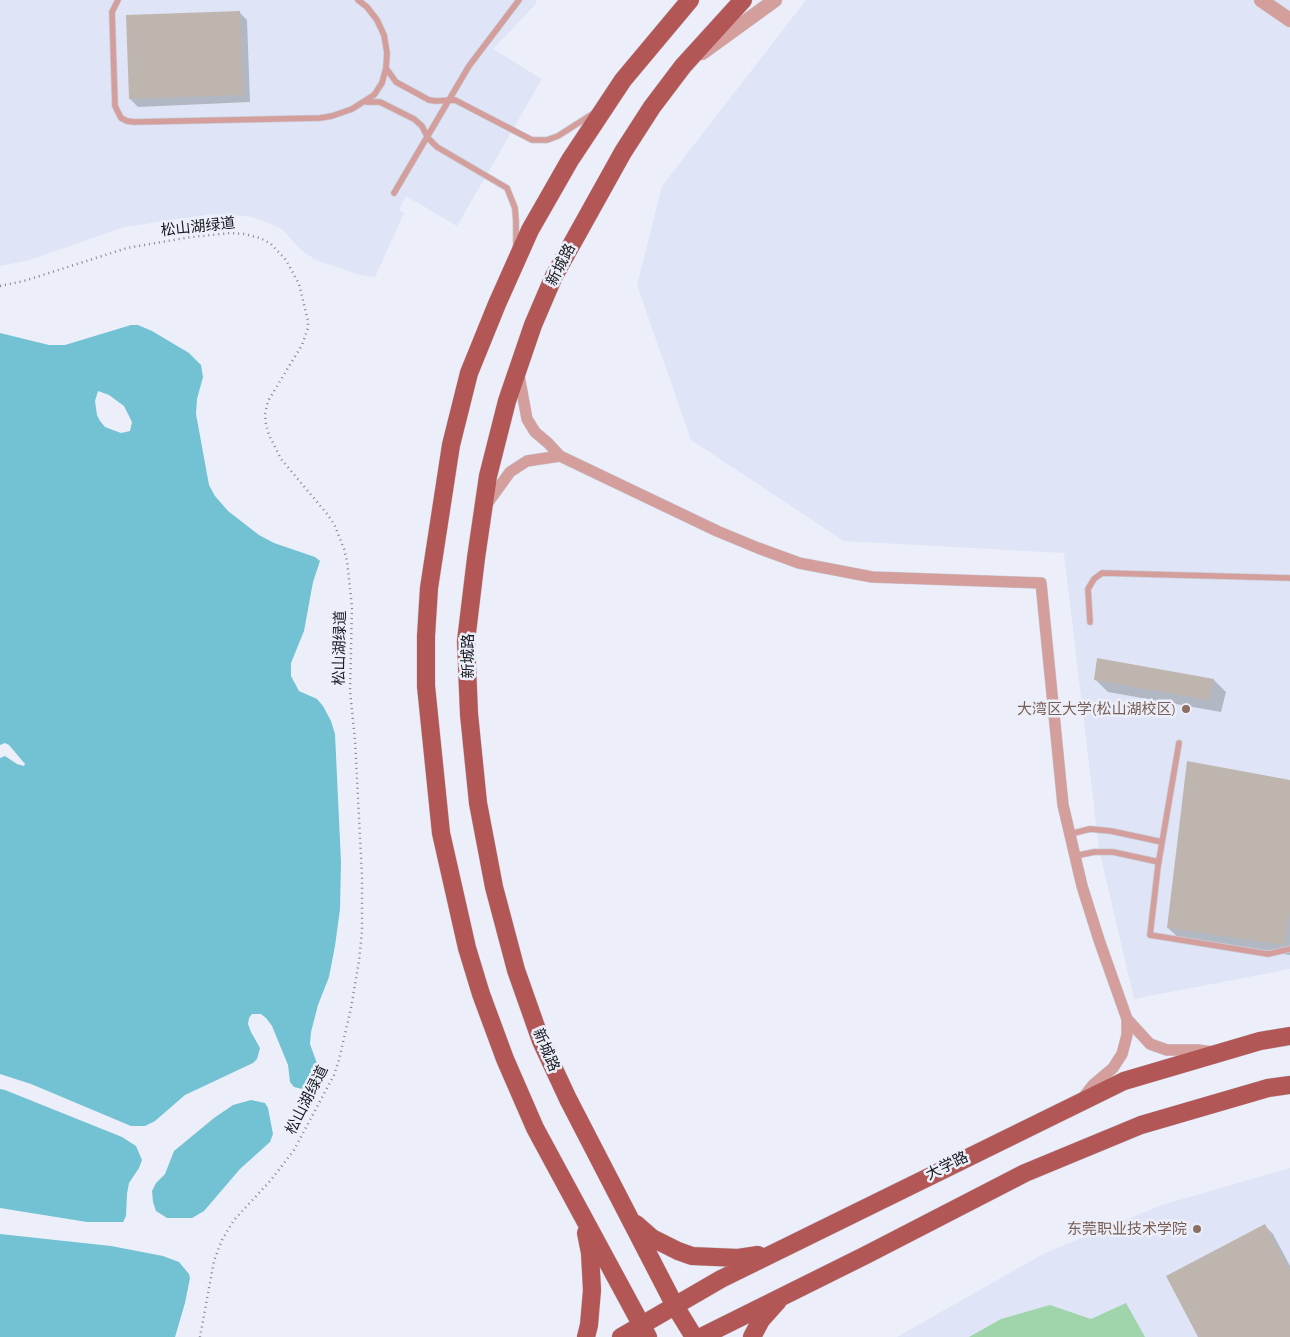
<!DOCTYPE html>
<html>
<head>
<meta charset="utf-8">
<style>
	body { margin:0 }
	canvas { display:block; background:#eceff9 }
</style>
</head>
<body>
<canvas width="1290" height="1337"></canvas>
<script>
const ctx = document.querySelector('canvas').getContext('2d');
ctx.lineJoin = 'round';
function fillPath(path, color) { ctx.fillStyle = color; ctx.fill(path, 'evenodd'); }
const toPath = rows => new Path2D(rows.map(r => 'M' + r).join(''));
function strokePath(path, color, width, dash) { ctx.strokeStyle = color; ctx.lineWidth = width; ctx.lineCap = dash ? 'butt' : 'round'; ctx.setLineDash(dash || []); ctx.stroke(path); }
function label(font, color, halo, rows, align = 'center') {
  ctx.font = font + ' "Alegreya Sans","Noto Sans SC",sans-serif'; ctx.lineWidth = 5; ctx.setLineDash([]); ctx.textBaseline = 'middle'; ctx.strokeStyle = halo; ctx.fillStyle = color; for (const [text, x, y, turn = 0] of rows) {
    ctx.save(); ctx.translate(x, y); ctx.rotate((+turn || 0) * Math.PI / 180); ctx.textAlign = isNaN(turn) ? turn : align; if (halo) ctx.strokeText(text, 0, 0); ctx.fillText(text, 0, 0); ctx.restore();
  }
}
fillPath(toPath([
	[0,0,537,0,535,5,493,49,542,79,457,226,406,196,399,210,404,213,375,277,360,275,316,260,301,250,282,229,256,218,230,214,213,214,124,227,30,260,0,266],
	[806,0,1290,0,1290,969,1134,999,1099,849,1064,553,844,541,691,440,637,285,662,186],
	[1290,1168,1290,1337,897,1337,1045,1253,1162,1205]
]), '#dfe5f6');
fillPath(toPath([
	[1126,1303,1145,1337,969,1337,1001,1319,1050,1305,1091,1319]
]), '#a0d5ac');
fillPath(toPath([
	[131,325,138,325,152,331,189,353,201,365,203,377,197,399,196,414,209,485,215,496,228,511,259,535,274,543,315,557,320,561,313,582,304,631,291,663,291,676,299,691,317,699,323,706,331,721,335,734,341,862,340,909,335,946,329,977,318,1005,311,1032,310,1044,319,1069,319,1075,315,1082,310,1087,302,1089,294,1087,290,1082,288,1065,272,1026,266,1018,261,1014,252,1014,249,1018,248,1024,251,1032,260,1048,257,1059,253,1063,185,1095,155,1121,145,1126,131,1126,31,1084,0,1074,0,758,5,756,17,764,24,766,25,764,9,745,5,743,0,745,0,333,49,345,65,345],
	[98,391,109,395,124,406,132,422,130,431,121,433,105,427,100,421,97,415,95,401],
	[0,1089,5,1090,122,1137,136,1146,142,1160,139,1168,129,1183,127,1194,126,1216,123,1222,87,1222,0,1208],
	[251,1100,265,1103,268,1108,273,1134,270,1142,240,1169,204,1211,192,1218,167,1218,156,1211,153,1202,152,1191,156,1183,165,1174,174,1151,214,1118,233,1105],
	[0,1234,111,1246,163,1256,179,1262,189,1274,190,1278,185,1303,175,1337,0,1337]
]), '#72c2d4');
fillPath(toPath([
	[239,12,247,20,250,102,138,107,130,99],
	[1096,680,1214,680,1226,692,1221,712,1108,692],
	[1290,781,1290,955,1181,940,1168,928],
	[1265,1226,1273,1234,1290,1266,1290,1337,1200,1337]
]), '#0003');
fillPath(toPath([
	[240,11,243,95,129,99,126,15],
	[1097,658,1214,679,1209,700,1094,680],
	[1187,761,1290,780,1290,910,1284,945,1167,928],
	[1265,1224,1290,1271,1290,1337,1198,1337,1166,1276]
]), '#beb5ae');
const service = toPath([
	[118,0,112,12,115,106,121,118,127,121,134,122,320,118,332,116,352,109,374,95,382,83,386,68,387,53,384,35,377,20,367,7,358,0],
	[386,68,396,82,429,100,436,101,455,100,532,140,547,140,558,136,594,113],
	[367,102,380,102,414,119,422,126,428,138,437,147,507,188,515,208,516,222,516,248],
	[394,193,469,66,519,0],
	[1090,622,1088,589,1094,579,1102,573,1290,578],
	[1179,743,1158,866,1150,935,1268,954,1290,949],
	[1070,834,1090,829,1111,831,1162,842],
	[1075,856,1094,852,1113,852,1159,862]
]);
const minor = toPath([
	[518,370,527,419,535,432,548,443,560,456,717,531,758,548,799,563,872,577,1041,583,1063,805,1082,886,1099,940,1127,1019,1127,1035,1122,1054,1113,1068,1093,1085,1082,1099],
	[484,508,510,472,527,461,560,456],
	[1127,1019,1150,1044,1167,1050,1198,1050,1214,1052]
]);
const tertiary = toPath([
	[1261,0,1290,20],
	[702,53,775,0]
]);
const primary = toPath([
	[636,1224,652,1238,678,1251,692,1256,738,1258,758,1255],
	[586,1337,589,1325,592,1290,590,1253,586,1233],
	[621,1337,721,1279,1124,1081,1260,1041,1290,1036],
	[648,1337,535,1128,505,1059,481,994,467,948,441,833,426,686,426,636,429,588,451,445,469,373,497,304,530,230,570,160,623,80,690,0],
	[694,1337,675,1306,568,1099,541,1041,516,970,494,887,478,803,469,714,466,641,476,558,488,476,507,401,533,325,554,276,623,152,652,107,683,66,743,0],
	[701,1337,866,1255,1025,1173,1141,1125,1268,1088,1290,1085],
	[752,1337,761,1320,778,1301]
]);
strokePath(service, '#cacdd6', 7);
strokePath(minor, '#cacdd6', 12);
strokePath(tertiary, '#cacdd6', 15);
strokePath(primary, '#cacdd6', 19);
strokePath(toPath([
	[0,286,24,281,127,248,191,237,230,233,244,234,260,238,271,244,286,260,299,284,308,321,308,328,302,345,268,401,265,414,266,425,269,435,281,459,328,515,335,526,344,549,347,561,352,607,350,691,355,740,362,876,362,931,359,961,351,1008,339,1060,334,1075,294,1150,271,1180,234,1220,222,1240,214,1261,200,1337]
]), '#83858c', 2.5, [1, 4]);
strokePath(service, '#d39e9c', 5.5);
strokePath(minor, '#d39e9c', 11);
strokePath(tertiary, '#d39e9c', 14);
strokePath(primary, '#b35656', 18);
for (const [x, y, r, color] of [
	[1186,709,5,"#8d6e63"],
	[1197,1229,5,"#8d6e63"]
]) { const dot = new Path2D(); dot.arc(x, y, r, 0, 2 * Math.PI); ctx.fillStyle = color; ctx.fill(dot); strokePath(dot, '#eceff9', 2); }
label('15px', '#191a1e', '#eceff9', [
	["松山湖绿道",198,227,-6],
	["新城路",561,265,-63],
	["松山湖绿道",340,648,-89],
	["新城路",468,656,-90],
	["新城路",546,1050,67],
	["松山湖绿道",307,1100,-63],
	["大学路",947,1166,-26]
]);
label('15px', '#785e54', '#eceff9', [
	["大湾区大学(松山湖校区)",1176,709],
	["东莞职业技术学院",1187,1229]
], 'right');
</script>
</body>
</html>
